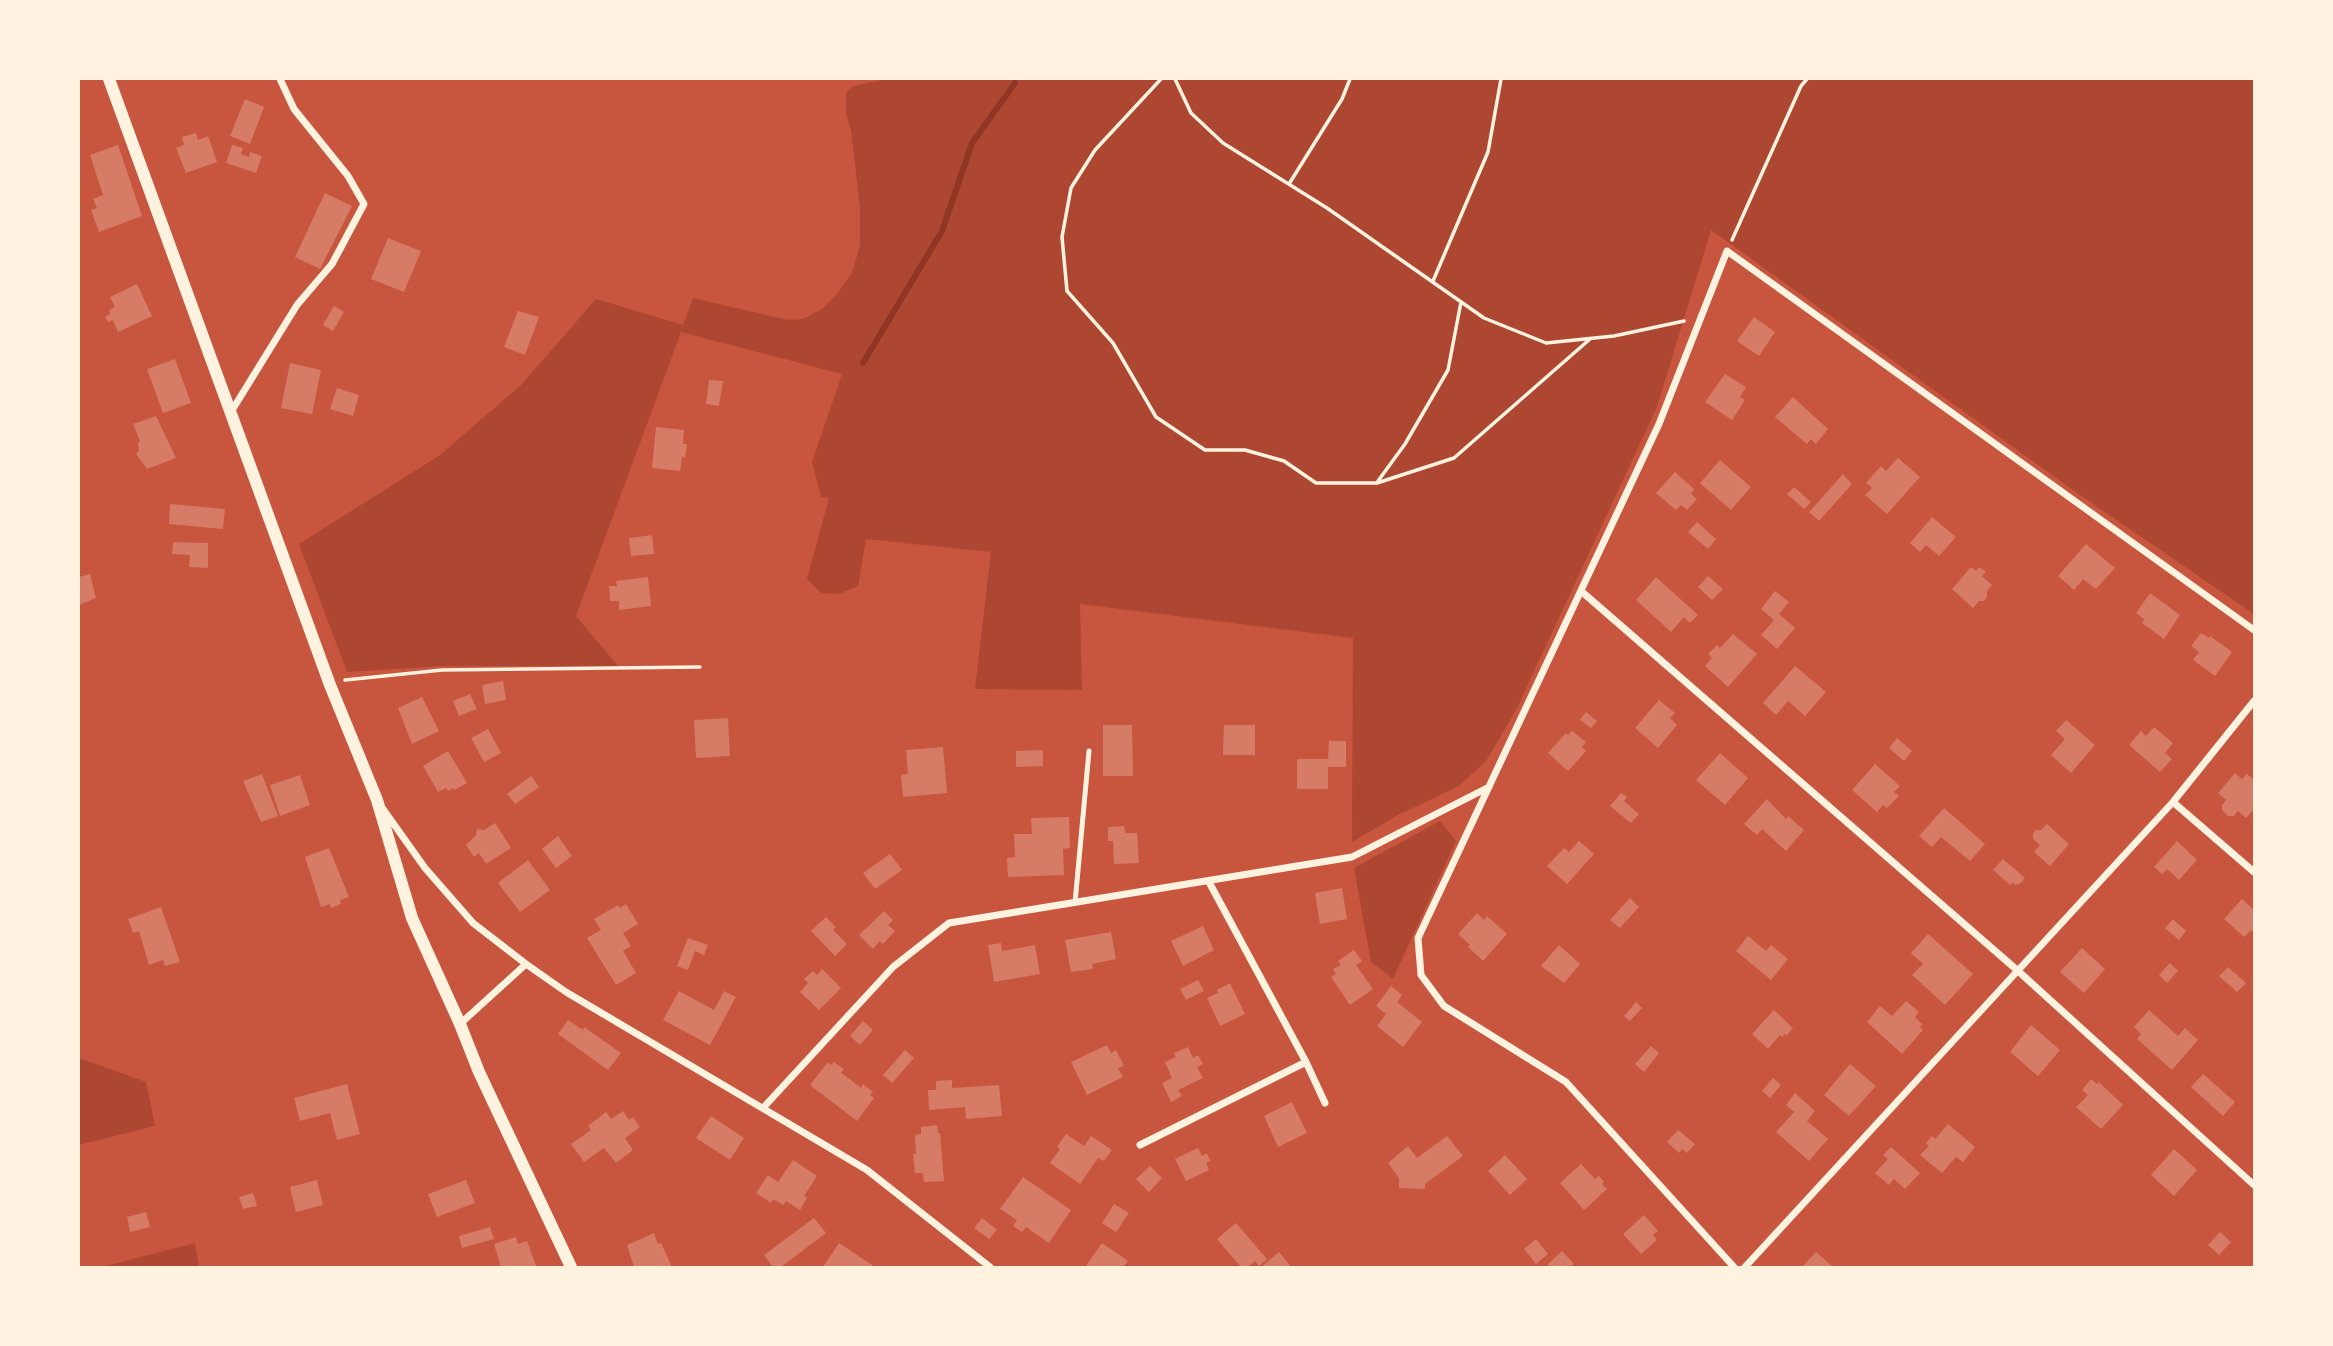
<!DOCTYPE html>
<html>
<head>
<meta charset="utf-8">
<style>
	body { margin:0 }
	#map { position:relative; width:2333px; height:1346px; overflow:hidden; background:#c8553d; font-family:"DejaVu Sans",sans-serif }
	canvas { display:block }
	.frame { position:absolute; inset:0; border:80px solid #fff3e0; pointer-events:none }
</style>
</head>
<body>
<div id="map">
<canvas width="2333" height="1346"></canvas>
<div class="frame"></div>
</div>
<script>
const ctx = document.querySelector('canvas').getContext('2d');
ctx.lineJoin = 'round';
function fillPath(path, color) { ctx.fillStyle = color; ctx.fill(path, 'evenodd'); }
const toPath = rows => new Path2D(rows.map(r => 'M' + r).join(''));
function strokePath(path, color, width, dash) { ctx.strokeStyle = color; ctx.lineWidth = width; ctx.lineCap = dash ? 'butt' : 'round'; ctx.setLineDash(dash || []); ctx.stroke(path); }
fillPath(toPath([
	[886,79,2254,79,2254,614,2080,495,1711,230,1657,407,1516,710,1486,761,1459,786,1398,815,1352,842,1353,638,1080,604,1082,690,975,689,991,552,866,539,858,586,839,594,821,593,807,579,829,498,821,497,812,462,842,374,681,332,576,616,618,666,443,666,347,672,299,544,440,455,521,385,596,299,683,325,693,298,788,320,802,319,822,309,837,294,852,273,860,246,860,208,851,130,846,114,846,92,854,86],
	[1440,821,1456,841,1393,979,1371,962,1354,868],
	[79,1058,146,1082,155,1126,79,1145],
	[195,1243,199,1267,102,1267]
]), '#ae4732');
strokePath(toPath([
	[863,363,942,231,972,143,1015,83]
]), '#8f3625', 6);
fillPath(toPath([
	[245,99,264,107,250,144,230,136],
	[196,133,198,140,208,136,217,162,186,173,176,148,184,145,182,137],
	[118,145,142,216,99,232,91,210,97,208,93,199,103,195,90,155],
	[232,145,243,148,241,154,249,157,250,152,262,156,256,173,226,163],
	[325,193,352,206,320,269,295,257],
	[388,238,421,251,404,292,371,279],
	[137,284,152,316,118,332,113,320,108,322,105,317,110,314,109,310,115,307,110,297],
	[334,306,344,312,333,331,323,325],
	[518,311,539,317,525,355,504,347],
	[1754,317,1775,332,1759,356,1737,341],
	[175,359,191,403,163,413,147,369],
	[290,363,321,370,312,414,281,408],
	[1725,374,1746,387,1740,397,1745,400,1732,420,1705,402],
	[709,380,723,381,719,406,706,404],
	[337,388,359,395,353,416,330,409],
	[1793,397,1828,429,1816,444,1811,439,1807,444,1775,417],
	[156,416,176,458,147,469,136,454,139,450,138,443,140,441,133,424],
	[656,427,684,430,683,444,687,444,685,458,682,457,680,471,652,468],
	[1898,458,1920,477,1887,514,1865,495,1872,488,1866,483,1881,466,1886,471],
	[1720,460,1751,487,1731,510,1700,483],
	[1675,472,1694,489,1691,494,1697,499,1687,510,1681,505,1676,510,1656,493],
	[1843,474,1852,484,1819,521,1809,512],
	[1794,487,1811,502,1804,509,1787,494],
	[170,504,225,509,223,529,169,524],
	[1932,517,1956,537,1939,556,1926,545,1920,552,1910,543],
	[1697,522,1716,539,1708,549,1688,532],
	[652,535,654,554,631,556,629,538],
	[173,542,208,543,208,568,189,567,190,555,172,554],
	[2086,544,2115,568,2096,589,2083,579,2074,590,2058,576],
	[1971,567,1976,571,1979,567,1986,572,1982,576,1992,585,1987,591,1987,597,1984,601,1979,601,1973,608,1952,589],
	[90,574,96,598,79,605,79,577],
	[1708,576,1723,589,1712,600,1698,587],
	[648,577,651,606,619,610,619,601,610,601,609,586,617,586,616,581],
	[1656,577,1698,615,1690,623,1684,617,1671,632,1636,600],
	[1775,591,1789,602,1779,614,1795,628,1777,649,1761,635,1774,620,1761,609],
	[2150,593,2180,615,2164,639,2142,623,2144,619,2136,613],
	[2201,633,2209,638,2210,636,2232,652,2215,676,2193,660,2199,652,2191,646],
	[1733,634,1757,654,1728,687,1705,666,1712,658,1708,654,1717,645,1720,648],
	[1795,666,1826,692,1805,716,1788,701,1776,715,1763,703],
	[503,681,506,700,485,704,482,685],
	[470,694,477,709,459,716,453,701],
	[422,697,439,731,412,744,398,708],
	[1659,700,1675,713,1670,718,1677,725,1658,748,1635,728],
	[1586,712,1597,721,1591,728,1580,720],
	[728,718,730,756,696,758,694,720],
	[2066,720,2095,745,2071,773,2051,755,2065,739,2056,731],
	[1103,725,1132,725,1133,776,1103,776],
	[1224,725,1255,725,1255,755,1223,755],
	[2154,727,2173,743,2165,753,2172,759,2160,772,2129,745,2141,731,2146,736],
	[488,729,501,753,484,762,471,738],
	[1572,731,1586,742,1582,747,1586,751,1568,771,1548,753,1566,733,1568,735],
	[1897,738,1912,751,1904,761,1889,748],
	[1329,741,1346,741,1346,767,1328,767,1328,789,1297,789,1297,759,1328,759],
	[943,747,947,793,903,797,901,775,908,774,906,750],
	[1043,750,1043,766,1016,767,1016,751],
	[448,751,467,783,454,790,453,788,448,791,446,788,438,792,423,766],
	[1720,753,1748,778,1725,805,1696,780],
	[1875,764,1900,786,1894,792,1899,796,1887,808,1883,805,1877,812,1852,790],
	[2235,773,2242,779,2247,774,2254,780,2254,809,2246,818,2238,811,2234,816,2228,816,2222,810,2222,805,2226,800,2218,793],
	[262,774,278,816,261,822,243,781],
	[300,775,310,805,280,816,270,785],
	[531,776,539,787,515,804,507,794],
	[1621,793,1627,797,1624,801,1639,814,1631,823,1610,806],
	[1767,799,1786,819,1788,816,1804,830,1786,851,1762,829,1757,835,1744,824],
	[1944,808,1985,844,1970,861,1941,837,1932,847,1919,836],
	[1069,817,1070,848,1063,849,1064,875,1008,877,1007,858,1015,857,1014,834,1032,834,1031,818],
	[495,823,511,848,486,864,479,853,474,857,466,845,476,835,477,829,484,830],
	[2047,824,2069,844,2050,866,2034,852,2040,845,2033,839,2033,834,2036,830,2041,830],
	[1124,826,1125,833,1137,833,1139,863,1114,864,1113,841,1108,841,1108,827],
	[558,836,572,856,556,868,542,849],
	[1579,841,1594,854,1567,884,1547,866,1564,848,1569,852],
	[2177,841,2197,860,2179,880,2167,869,2162,874,2154,867],
	[329,848,349,897,340,900,341,904,331,908,330,904,321,907,305,857],
	[890,854,902,870,875,889,863,873],
	[2003,859,2025,878,2020,884,2015,885,2013,882,2010,885,1993,870],
	[528,860,550,890,520,912,498,883],
	[1342,888,1347,919,1320,924,1315,893],
	[1630,898,1639,907,1620,928,1610,920],
	[2242,899,2254,910,2254,933,2251,930,2244,937,2224,919],
	[626,904,638,924,623,933,631,946,623,951,636,973,616,985,587,938,601,930,594,919,618,905,620,908],
	[161,907,180,962,165,966,163,960,149,965,139,931,133,933,128,919],
	[884,911,893,920,888,925,895,931,883,944,880,941,873,949,859,935],
	[1477,913,1484,920,1487,916,1507,934,1483,961,1468,947,1470,945,1458,934],
	[826,917,836,927,833,930,847,944,835,956,811,931],
	[2173,919,2186,931,2179,940,2165,928],
	[1203,926,1214,950,1183,966,1171,941],
	[1111,932,1116,959,1092,964,1093,969,1071,972,1065,940],
	[1928,934,1973,974,1945,1005,1912,975,1923,964,1911,953],
	[1748,936,1766,951,1771,945,1788,959,1771,980,1736,951],
	[688,938,708,945,704,955,695,951,688,970,677,966],
	[1001,943,1002,951,1035,945,1040,974,994,982,988,945],
	[1559,945,1580,964,1564,983,1541,966],
	[2082,948,2105,969,2084,993,2060,972],
	[1354,950,1362,961,1356,965,1373,989,1350,1005,1331,977,1336,974,1333,969,1341,965,1338,961],
	[2170,963,2178,971,2167,983,2159,975],
	[2228,967,2246,983,2237,992,2219,976],
	[822,969,841,988,819,1010,800,992,808,983,804,979,813,971,817,975],
	[1198,980,1204,991,1186,1000,1180,989],
	[1230,983,1245,1014,1220,1026,1207,998,1218,993,1217,990],
	[1391,986,1402,995,1397,1002,1422,1022,1403,1047,1377,1026,1386,1014,1376,1006],
	[679,991,714,1010,724,991,736,997,710,1045,663,1020],
	[1906,1001,1919,1012,1915,1017,1922,1024,1920,1027,1923,1030,1902,1054,1867,1022,1880,1006,1892,1016],
	[1636,1002,1642,1008,1630,1021,1624,1016],
	[1774,1010,1793,1028,1787,1035,1785,1034,1782,1037,1780,1035,1768,1049,1752,1034],
	[2149,1010,2178,1036,2185,1028,2198,1040,2172,1070,2137,1039,2141,1034,2134,1027],
	[568,1020,583,1030,584,1027,621,1053,608,1070,558,1034],
	[863,1021,873,1030,860,1045,850,1036],
	[2031,1025,2060,1050,2038,1076,2010,1052],
	[1107,1045,1111,1053,1116,1050,1124,1066,1118,1068,1123,1077,1087,1095,1071,1062],
	[1651,1046,1659,1053,1644,1072,1635,1064],
	[1188,1047,1193,1058,1198,1055,1203,1064,1197,1067,1203,1078,1178,1090,1182,1096,1171,1102,1162,1083,1172,1078,1165,1062,1176,1057,1174,1053],
	[905,1050,914,1058,892,1083,883,1075],
	[828,1062,831,1065,834,1062,844,1069,841,1073,851,1080,861,1088,863,1084,873,1092,870,1095,874,1098,857,1121,810,1085],
	[1850,1064,1876,1086,1849,1116,1824,1095],
	[2203,1074,2235,1102,2223,1116,2191,1087],
	[1773,1078,1781,1085,1770,1098,1762,1091],
	[2091,1079,2097,1084,2099,1082,2123,1105,2101,1129,2076,1107,2088,1095,2082,1090],
	[952,1080,952,1088,999,1085,1002,1116,966,1119,965,1107,929,1110,928,1090,936,1090,936,1081],
	[347,1084,360,1134,337,1140,330,1113,300,1121,294,1098],
	[1795,1093,1815,1111,1807,1121,1828,1139,1809,1161,1776,1132,1794,1112,1786,1105],
	[1292,1102,1307,1133,1278,1147,1264,1116],
	[623,1111,629,1120,633,1117,640,1127,625,1138,633,1150,616,1163,604,1148,584,1162,571,1144,591,1130,588,1126,606,1112,611,1119],
	[711,1116,744,1138,730,1160,696,1138],
	[1948,1124,1975,1147,1963,1162,1956,1157,1942,1173,1920,1155,1929,1146,1926,1143,1932,1136,1935,1139],
	[937,1125,938,1133,940,1133,944,1181,924,1182,923,1173,915,1173,913,1154,916,1154,915,1135,921,1134,921,1127],
	[1678,1130,1695,1144,1687,1153,1682,1149,1679,1153,1667,1142],
	[1066,1134,1084,1146,1091,1136,1112,1150,1104,1161,1098,1158,1080,1184,1050,1163,1060,1149,1057,1147],
	[1447,1136,1463,1156,1425,1184,1425,1189,1399,1188,1399,1178,1388,1163,1408,1146,1417,1158],
	[1891,1147,1920,1173,1905,1189,1894,1179,1889,1185,1875,1173,1888,1159,1883,1155],
	[1198,1148,1202,1156,1207,1153,1210,1161,1206,1163,1209,1170,1186,1181,1175,1159],
	[2174,1149,2197,1170,2174,1196,2151,1175],
	[1505,1155,1527,1179,1510,1195,1488,1171],
	[793,1160,817,1176,804,1196,807,1198,800,1210,786,1201,783,1205,773,1199,771,1203,756,1193,768,1175,778,1182],
	[1581,1164,1595,1179,1599,1176,1604,1182,1602,1184,1607,1189,1584,1210,1560,1183],
	[1150,1166,1162,1178,1149,1192,1136,1179],
	[1023,1177,1071,1210,1049,1243,1026,1227,1022,1232,1013,1226,1017,1220,1000,1209],
	[317,1180,323,1205,296,1212,290,1187],
	[466,1180,475,1203,437,1217,428,1194],
	[253,1193,257,1206,243,1209,239,1197],
	[1114,1204,1129,1213,1116,1232,1102,1223],
	[146,1212,150,1227,130,1232,127,1217],
	[1644,1215,1658,1231,1653,1235,1657,1240,1641,1254,1623,1234],
	[814,1218,826,1233,781,1267,773,1267,764,1255],
	[982,1218,997,1230,989,1239,974,1228],
	[1236,1223,1267,1259,1259,1266,1255,1261,1248,1267,1241,1267,1217,1239],
	[490,1227,494,1239,462,1248,459,1236],
	[2220,1232,2231,1242,2219,1255,2208,1245],
	[654,1233,658,1244,661,1243,672,1267,634,1267,627,1245],
	[516,1237,518,1244,527,1241,536,1266,501,1267,494,1244],
	[1536,1239,1548,1254,1536,1264,1524,1249],
	[839,1243,875,1267,823,1267],
	[1102,1243,1128,1261,1123,1267,1085,1267],
	[1562,1251,1574,1264,1570,1267,1550,1267,1547,1265],
	[1279,1252,1290,1265,1288,1267,1261,1267],
	[1816,1252,1833,1267,1802,1267]
]), '#d67c66');
strokePath(toPath([
	[1161,79,1095,150,1071,188,1062,237,1067,291,1113,343,1156,417,1205,450,1245,450,1284,461,1316,483,1377,483,1454,458,1590,339],
	[1175,79,1191,113,1223,143,1327,208,1484,318,1546,343,1614,336,1684,321],
	[1289,184,1342,99,1350,79],
	[1732,240,1801,86,1807,79],
	[1433,281,1488,152,1501,79],
	[1378,481,1405,444,1448,370,1461,302],
	[345,680,442,670,700,667]
]), '#fff3e0', 3.5);
strokePath(toPath([
	[1075,903,1089,751]
]), '#fff3e0', 5);
strokePath(toPath([
	[231,412,297,305,332,264,364,204,348,176,294,109,280,79],
	[1581,591,2017,970,2254,1185],
	[2173,802,2254,872],
	[383,809,425,868,473,923,526,964,566,992,867,1170,990,1267],
	[460,1024,526,964],
	[1306,1062,1325,1103],
	[763,1108,893,967,949,923,1352,857,1489,787],
	[1140,1145,1306,1062,1209,882],
	[1734,1267,1566,1082,1444,1006,1421,975,1418,938,1659,424,1727,251,2254,630],
	[1745,1267,2173,802,2254,701]
]), '#fff3e0', 7);
strokePath(toPath([
	[109,79,330,685,377,800,412,918,460,1024,479,1072,571,1267]
]), '#fff3e0', 12);
</script>
</body>
</html>
